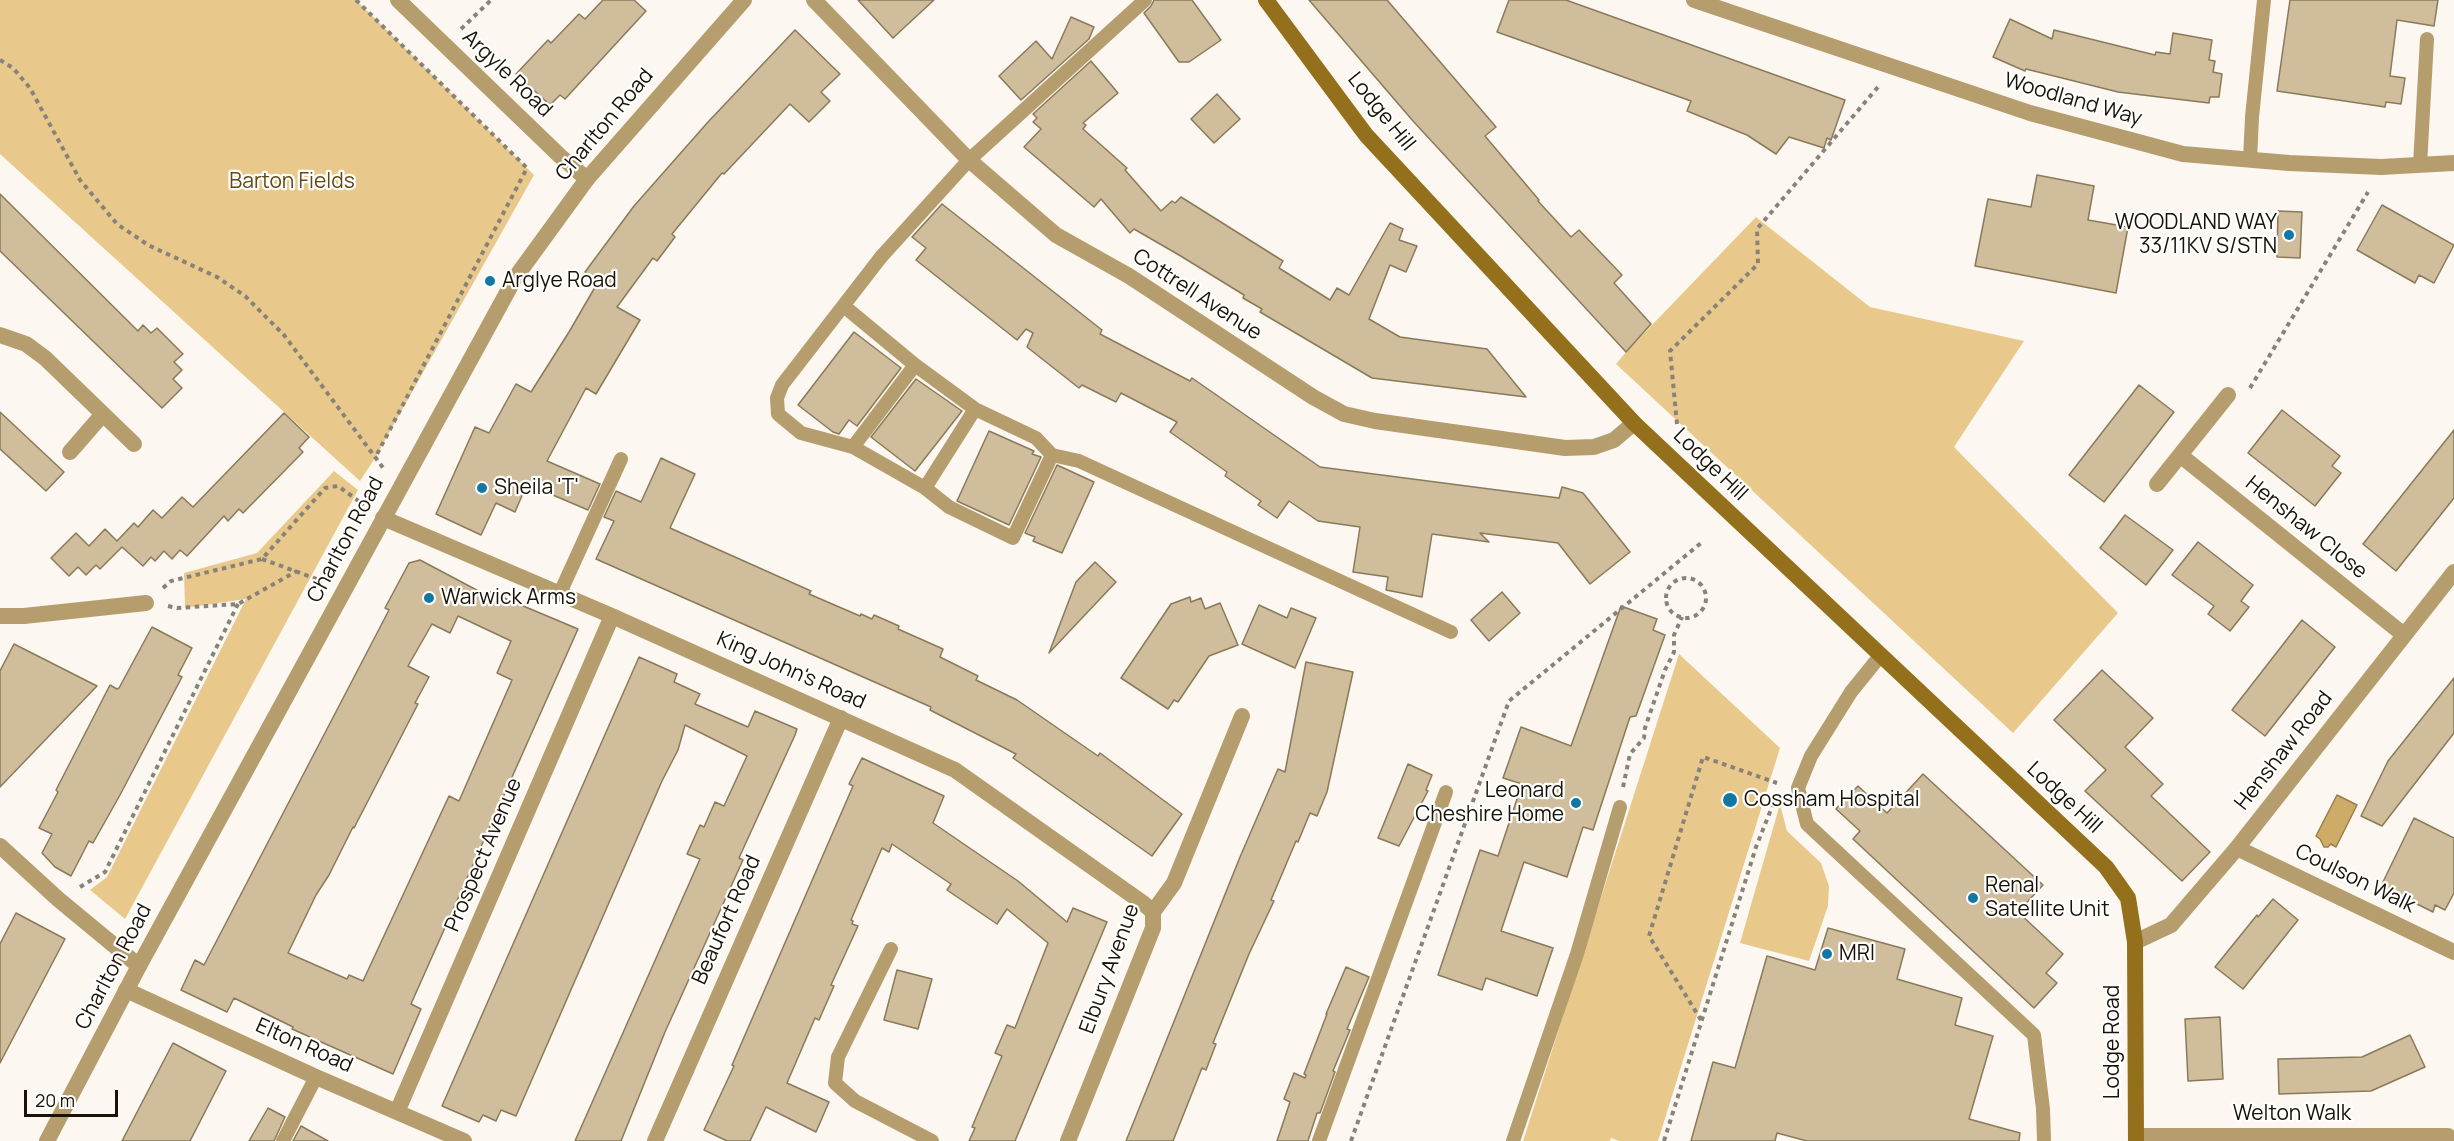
<!DOCTYPE html>
<html>
<head>
<meta charset="utf-8">
<style>
	body { margin:0 }
	#map { position:relative; width:2454px; height:1141px; overflow:hidden; background:#fcf8f1; font-family:Manrope,sans-serif }
	canvas { display:block }
	.scale { position:absolute; left:24px; top:1090px; width:94px; height:27px; box-sizing:border-box; border:3px solid #191307; border-top:0; padding-left:8px; font-size:18px; line-height:21px; white-space:nowrap; color:#191307; -webkit-text-stroke:4px #fff; paint-order:stroke }
</style>
</head>
<body>
<div id="map">
<canvas width="2454" height="1141"></canvas>
<div class="scale">20 m</div>
</div>
<script>
const ctx = document.querySelector('canvas').getContext('2d');
ctx.lineJoin = 'round';
function fillPath(path, color) { ctx.fillStyle = color; ctx.fill(path, 'evenodd'); }
const toPath = rows => new Path2D(rows.map(r => 'M' + r).join(''));
function strokePath(path, color, width, dash) { ctx.strokeStyle = color; ctx.lineWidth = width; ctx.lineCap = dash ? 'butt' : 'round'; ctx.setLineDash(dash || []); ctx.stroke(path); }
function label(font, color, halo, rows, align = 'center') {
  ctx.font = font + ' Manrope,sans-serif'; ctx.lineWidth = 4.5; ctx.setLineDash([]); ctx.textBaseline = 'middle'; ctx.strokeStyle = halo; ctx.fillStyle = color; for (const [text, x, y, turn = 0] of rows) {
    ctx.save(); ctx.translate(x, y); ctx.rotate((+turn || 0) * Math.PI / 180); ctx.textAlign = isNaN(turn) ? turn : align; if (halo) ctx.strokeText(text, 0, 0); ctx.fillText(text, 0, 0); ctx.restore();
  }
}
fillPath(toPath([
	[0,0,356,0,534,175,375,458,360,481,0,154],
	[1756,217,1870,307,2024,341,1954,447,2118,613,2013,733,1616,364,1626,352],
	[334,471,358,490,125,919,90,890,107,877,246,599,185,608,184,573,257,553],
	[1679,654,1780,748,1658,1141,1619,1141,1611,1138,1610,1141,1523,1141],
	[1780,804,1787,831,1821,863,1829,886,1828,906,1809,961,1740,943]
]), '#e9c98b');
const water = toPath([
	[2337,795,2357,805,2336,847,2331,844,2328,847,2324,847,2320,839,2316,836,2337,795]
]);
fillPath(water, '#ceac67');
strokePath(water, '#987e4a', 1.5);
const building = toPath([
	[603,0,634,0,646,11,565,99,560,95,550,105,516,74,548,40,551,43,579,14,585,19,603,0],
	[858,0,934,0,893,38,858,0],
	[1154,0,1192,0,1221,40,1189,62,1179,62,1144,13,1151,6,1154,0],
	[1309,0,1387,0,1496,127,1485,136,1539,200,1538,201,1571,237,1579,230,1622,275,1614,283,1651,324,1626,352,1413,121,1309,0],
	[1509,0,1566,0,1845,100,1831,140,1827,138,1824,148,1789,137,1776,154,1747,135,1687,111,1691,101,1497,32,1509,0],
	[2290,0,2438,0,2434,26,2397,20,2390,76,2405,78,2401,104,2386,102,2385,107,2277,91,2290,0],
	[1071,17,1094,27,1089,39,1021,100,999,76,1036,41,1052,59,1071,17],
	[2010,19,2052,39,2054,30,2155,55,2156,52,2170,54,2173,33,2212,40,2209,60,2215,61,2213,72,2222,74,2219,97,2210,97,2209,103,2118,92,2026,69,2025,71,1993,57,2010,19],
	[795,30,840,74,821,92,830,101,809,122,790,104,724,174,722,173,672,234,675,237,657,261,653,258,617,307,640,320,596,394,586,388,547,461,600,484,588,510,527,484,515,512,496,503,481,535,436,514,475,427,489,433,516,384,531,392,569,332,598,282,585,272,608,241,634,206,708,122,795,30],
	[1091,61,1118,93,1083,123,1086,125,1083,129,1127,168,1125,170,1161,211,1172,201,1175,203,1181,197,1283,261,1279,268,1330,300,1337,288,1349,295,1390,223,1403,229,1399,240,1417,246,1406,272,1390,265,1369,319,1400,337,1487,349,1526,397,1372,378,1260,312,1262,309,1243,298,1244,295,1179,255,1134,229,1130,233,1101,199,1094,207,1024,147,1041,129,1033,122,1037,118,1033,114,1091,61],
	[1217,94,1240,119,1214,143,1191,119,1217,94],
	[2037,175,2094,186,2088,220,2128,227,2116,293,1975,266,1988,199,2031,207,2037,175],
	[0,194,138,331,143,325,151,333,157,328,183,354,174,362,182,370,173,379,182,388,162,408,0,251,0,194],
	[942,204,1102,330,1100,334,1190,381,1192,378,1320,467,1559,498,1562,487,1583,493,1630,552,1590,584,1558,543,1480,533,1489,542,1432,534,1422,597,1386,590,1388,577,1353,572,1360,527,1318,521,1289,501,1277,518,1258,505,1261,501,1225,476,1227,472,1170,432,1177,422,1121,393,1116,402,1082,385,1079,388,1027,347,1033,333,1026,329,1017,340,916,260,926,248,912,237,942,204],
	[2382,205,2454,245,2434,283,2419,275,2415,283,2357,250,2382,205],
	[2278,211,2302,212,2300,258,2277,257,2278,211],
	[854,332,901,368,857,426,849,420,839,434,833,432,798,405,854,332],
	[916,379,962,411,915,471,871,437,916,379],
	[2139,385,2174,412,2104,502,2069,475,2139,385],
	[2282,410,2340,456,2332,466,2341,473,2315,506,2248,453,2282,410],
	[0,412,64,472,46,491,0,449,0,412],
	[284,413,309,437,299,448,303,452,243,513,239,509,228,521,224,516,187,556,180,550,172,559,164,551,155,561,151,557,143,566,122,547,100,569,96,565,86,575,78,567,69,576,51,558,76,533,89,546,105,529,117,541,134,523,138,527,153,510,162,518,182,497,193,507,284,413],
	[2454,430,2454,498,2396,571,2363,544,2454,430],
	[989,431,1034,451,1032,454,1041,457,1009,525,957,501,989,431],
	[661,458,695,474,670,528,811,591,809,594,860,616,861,614,872,619,874,615,899,626,898,629,943,649,940,657,978,676,976,680,1017,700,1098,756,1100,753,1182,814,1152,856,1013,758,1016,754,930,710,931,707,596,559,614,521,604,517,616,491,641,502,661,458],
	[1057,465,1094,482,1062,553,1033,541,1035,537,1025,533,1057,465],
	[2125,515,2173,550,2146,585,2100,548,2125,515],
	[2198,542,2253,585,2241,601,2249,607,2230,631,2208,614,2214,606,2172,575,2198,542],
	[420,560,488,596,490,592,578,629,411,1004,421,1009,393,1074,292,1029,293,1027,234,998,227,1012,181,990,195,960,204,965,389,610,385,608,409,563,420,560],
	[458,616,511,641,497,673,512,680,459,801,449,796,363,981,349,975,347,979,288,953,316,895,329,875,353,827,354,828,418,704,415,703,429,677,408,666,432,624,450,633,458,616],
	[1095,562,1116,582,1049,653,1076,582,1095,562],
	[1502,592,1520,613,1489,641,1471,620,1502,592],
	[1190,597,1191,602,1201,598,1205,609,1220,603,1238,645,1209,656,1178,702,1174,700,1168,709,1121,678,1171,604,1190,597],
	[1259,605,1287,618,1291,608,1316,618,1295,668,1242,644,1259,605],
	[1621,606,1657,619,1653,630,1665,635,1636,716,1630,717,1593,830,1583,827,1567,877,1524,862,1501,931,1553,948,1537,996,1486,978,1482,990,1438,975,1480,850,1498,856,1522,784,1503,778,1521,727,1571,746,1621,606],
	[2302,620,2335,647,2265,736,2232,710,2302,620],
	[152,627,192,648,178,675,182,677,120,795,93,843,89,841,71,876,55,867,42,853,52,834,39,828,58,792,56,790,110,685,117,689,119,688,152,627],
	[14,644,97,686,0,787,0,671,14,644],
	[639,657,677,674,674,682,700,694,695,704,748,727,755,711,797,729,795,735,739,858,743,860,665,1032,621,1141,575,1141,700,859,687,854,700,825,704,827,715,802,724,806,747,756,685,725,678,750,662,781,516,1116,501,1110,496,1121,483,1115,479,1122,442,1106,639,657],
	[1306,662,1353,672,1327,792,1317,816,1310,813,1298,842,1296,841,1271,900,1274,901,1249,954,1213,1043,1216,1044,1206,1070,1202,1068,1173,1141,1126,1141,1240,857,1278,769,1285,772,1306,662],
	[2102,670,2153,718,2125,747,2163,784,2151,796,2210,852,2182,881,2085,791,2106,770,2054,720,2102,670],
	[2454,678,2454,733,2382,826,2361,816,2388,761,2454,678],
	[862,758,944,796,933,823,1018,881,1067,922,1073,908,1107,922,1015,1141,969,1141,975,1128,972,1127,1002,1056,995,1053,1007,1025,1015,1028,1048,943,1007,909,997,924,947,890,951,884,892,844,889,852,882,848,851,920,853,921,852,924,858,926,831,985,834,986,819,1020,815,1018,787,1083,829,1102,816,1132,766,1107,750,1141,727,1141,704,1130,734,1066,732,1065,853,786,849,784,862,758],
	[1408,764,1432,775,1426,790,1428,791,1399,846,1378,838,1408,764],
	[1923,774,2043,885,2018,912,2063,954,2046,973,2057,983,2034,1008,1853,839,1860,831,1836,809,1858,786,1887,813,1923,774],
	[2414,818,2454,838,2454,893,2445,910,2435,905,2433,912,2381,886,2414,818],
	[2273,899,2298,920,2243,989,2215,967,2257,915,2258,917,2273,899],
	[16,913,65,939,0,1063,0,944,16,913],
	[1828,928,1905,949,1897,979,1962,998,1955,1025,1993,1036,1969,1119,2020,1133,2019,1141,1807,1141,1777,1133,1775,1141,1691,1141,1713,1062,1735,1068,1767,956,1815,970,1828,928],
	[1346,967,1369,977,1347,1029,1350,1030,1333,1071,1335,1072,1320,1113,1317,1113,1308,1141,1277,1141,1290,1102,1284,1099,1294,1073,1305,1078,1306,1075,1304,1074,1327,1014,1326,1014,1346,967],
	[897,970,932,979,918,1029,884,1020,897,970],
	[2220,1017,2223,1079,2188,1081,2185,1019,2220,1017],
	[2410,1035,2425,1067,2371,1091,2279,1094,2278,1059,2362,1057,2410,1035],
	[173,1043,226,1071,190,1141,122,1141,173,1043],
	[268,1108,285,1117,274,1141,249,1141,268,1108],
	[301,1126,328,1141,293,1141,301,1126]
]);
fillPath(building, '#cfbd9c');
strokePath(building, '#8a7a5a', 1.5);
strokePath(toPath([
	[356,0,527,168,375,458],
	[461,29,491,0],
	[0,60,13,68,30,88,80,180,117,224,148,245,217,277,245,296,284,335,384,469],
	[2250,388,2368,192],
	[1677,424,1670,351,1758,264,1757,229,1878,87],
	[262,559,322,581],
	'1666 598a20 20 0 1 1 40 0a20 20 0 1 1-40 0Z',
	[163,588,171,581,262,559,325,488,338,486,364,505],
	[168,606,177,608,238,604,297,571],
	[1623,787,1630,754,1644,738,1645,728,1665,670,1674,652,1674,635,1682,617],
	[80,887,105,872,238,604],
	[1701,1020,1649,936,1703,757,1777,783],
	[1351,1141,1509,701,1701,543],
	[1664,1141,1756,847,1776,797]
]), '#888379', 4, [4.5, 4.5]);
strokePath(toPath([
	[2250,160,2252,117,2264,0],
	[2420,165,2427,39],
	[845,307,915,365,975,409,1036,438,1052,455,1013,538,949,507,925,488,853,447,801,433,778,414,777,398,782,385,881,257,969,160,1145,0],
	[853,447,915,365],
	[1052,455,1079,461,1451,632],
	[925,488,975,409],
	[560,593,621,459],
	[1880,656,1851,692,1811,756,1798,788,1807,824,2034,1035,2043,1109,2044,1141],
	[891,949,838,1057,835,1083,855,1101,932,1141],
	[283,1141,316,1077],
	[1319,1141,1446,792],
	[1513,1141,1577,954,1620,807]
]), '#b69d6e', 14);
strokePath(toPath([
	[398,0,560,156,587,179],
	[814,0,969,160,1056,235,1129,276,1313,397,1344,414,1375,421,1565,448,1594,447,1614,440,1634,423],
	[1694,0,2030,113,2183,154,2289,163,2381,167,2454,163],
	[0,335,26,344,45,358,134,444],
	[70,452,103,414],
	[2180,455,2404,635],
	[2157,484,2228,395],
	[383,518,612,616,955,770,1143,903,1153,912],
	[0,616,24,616,146,603],
	[0,846,58,899,139,966],
	[2237,848,2454,952],
	[126,990,316,1077,464,1141],
	[397,1112,612,616],
	[2136,1136,2448,1136],
	[655,1141,841,718],
	[1068,1141,1153,928,1153,912,1174,883,1242,716]
]), '#b69d6e', 16);
strokePath(toPath([
	[2135,942,2171,925,2237,848,2454,572],
	[47,1141,139,966,515,278,587,179,744,0]
]), '#b69d6e', 16);
strokePath(toPath([
	[1266,0,1366,135,1634,423,2106,867,2128,898,2135,942,2136,1141]
]), '#95701c', 16);
for (const [x, y, r, color] of [
	[2289,235,6,"#1078a3"],
	[490,281,6,"#1078a3"],
	[482,488,6,"#1078a3"],
	[429,598,6,"#1078a3"],
	[1730,800,8,"#1078a3"],
	[1576,803,6,"#1078a3"],
	[1973,898,6,"#1078a3"],
	[1827,954,6,"#1078a3"]
]) { const dot = new Path2D(); dot.arc(x, y, r, 0, 2 * Math.PI); ctx.fillStyle = color; ctx.fill(dot); strokePath(dot, '#fff', 2); }
label('21px', '#191307', '#fff', [
	["Argyle Road",507,74,44],
	["Woodland Way",2073,100,16],
	["Lodge Hill",1381,112,51],
	["Charlton Road",605,125,-50],
	["Cottrell Avenue",1197,295,33],
	["Lodge Hill",1710,465,44],
	["Henshaw Close",2306,528,39],
	["Charlton Road",346,540,-62],
	["King John's Road",791,671,24],
	["Henshaw Road",2284,751,-52],
	["Lodge Hill",2064,798,43],
	["Prospect Avenue",484,855,-67],
	["Coulson Walk",2355,879,26],
	["Beaufort Road",727,920,-66],
	["Charlton Road",114,967,-62],
	["Elbury Avenue",1110,969,-70],
	["Lodge Road",2113,1042,-90],
	["Elton Road",304,1046,24],
	["Welton Walk",2292,1114]
]);
label('21px', '#634a15', '#fff', [
	["Barton Fields",292,182]
]);
label('21px', '#191307', '#fff', [
	["WOODLAND WAY",2277,223,"right"],
	["33/11KV S/STN",2277,247,"right"],
	["Arglye Road",502,281],
	["Sheila 'T'",494,488],
	["Warwick Arms",441,598],
	["Leonard",1564,791,"right"],
	["Cheshire Home",1564,815,"right"],
	["Cossham Hospital",1744,800],
	["Renal",1985,886],
	["Satellite Unit",1985,910],
	["MRI",1839,954]
], 'left');
</script>
</body>
</html>
